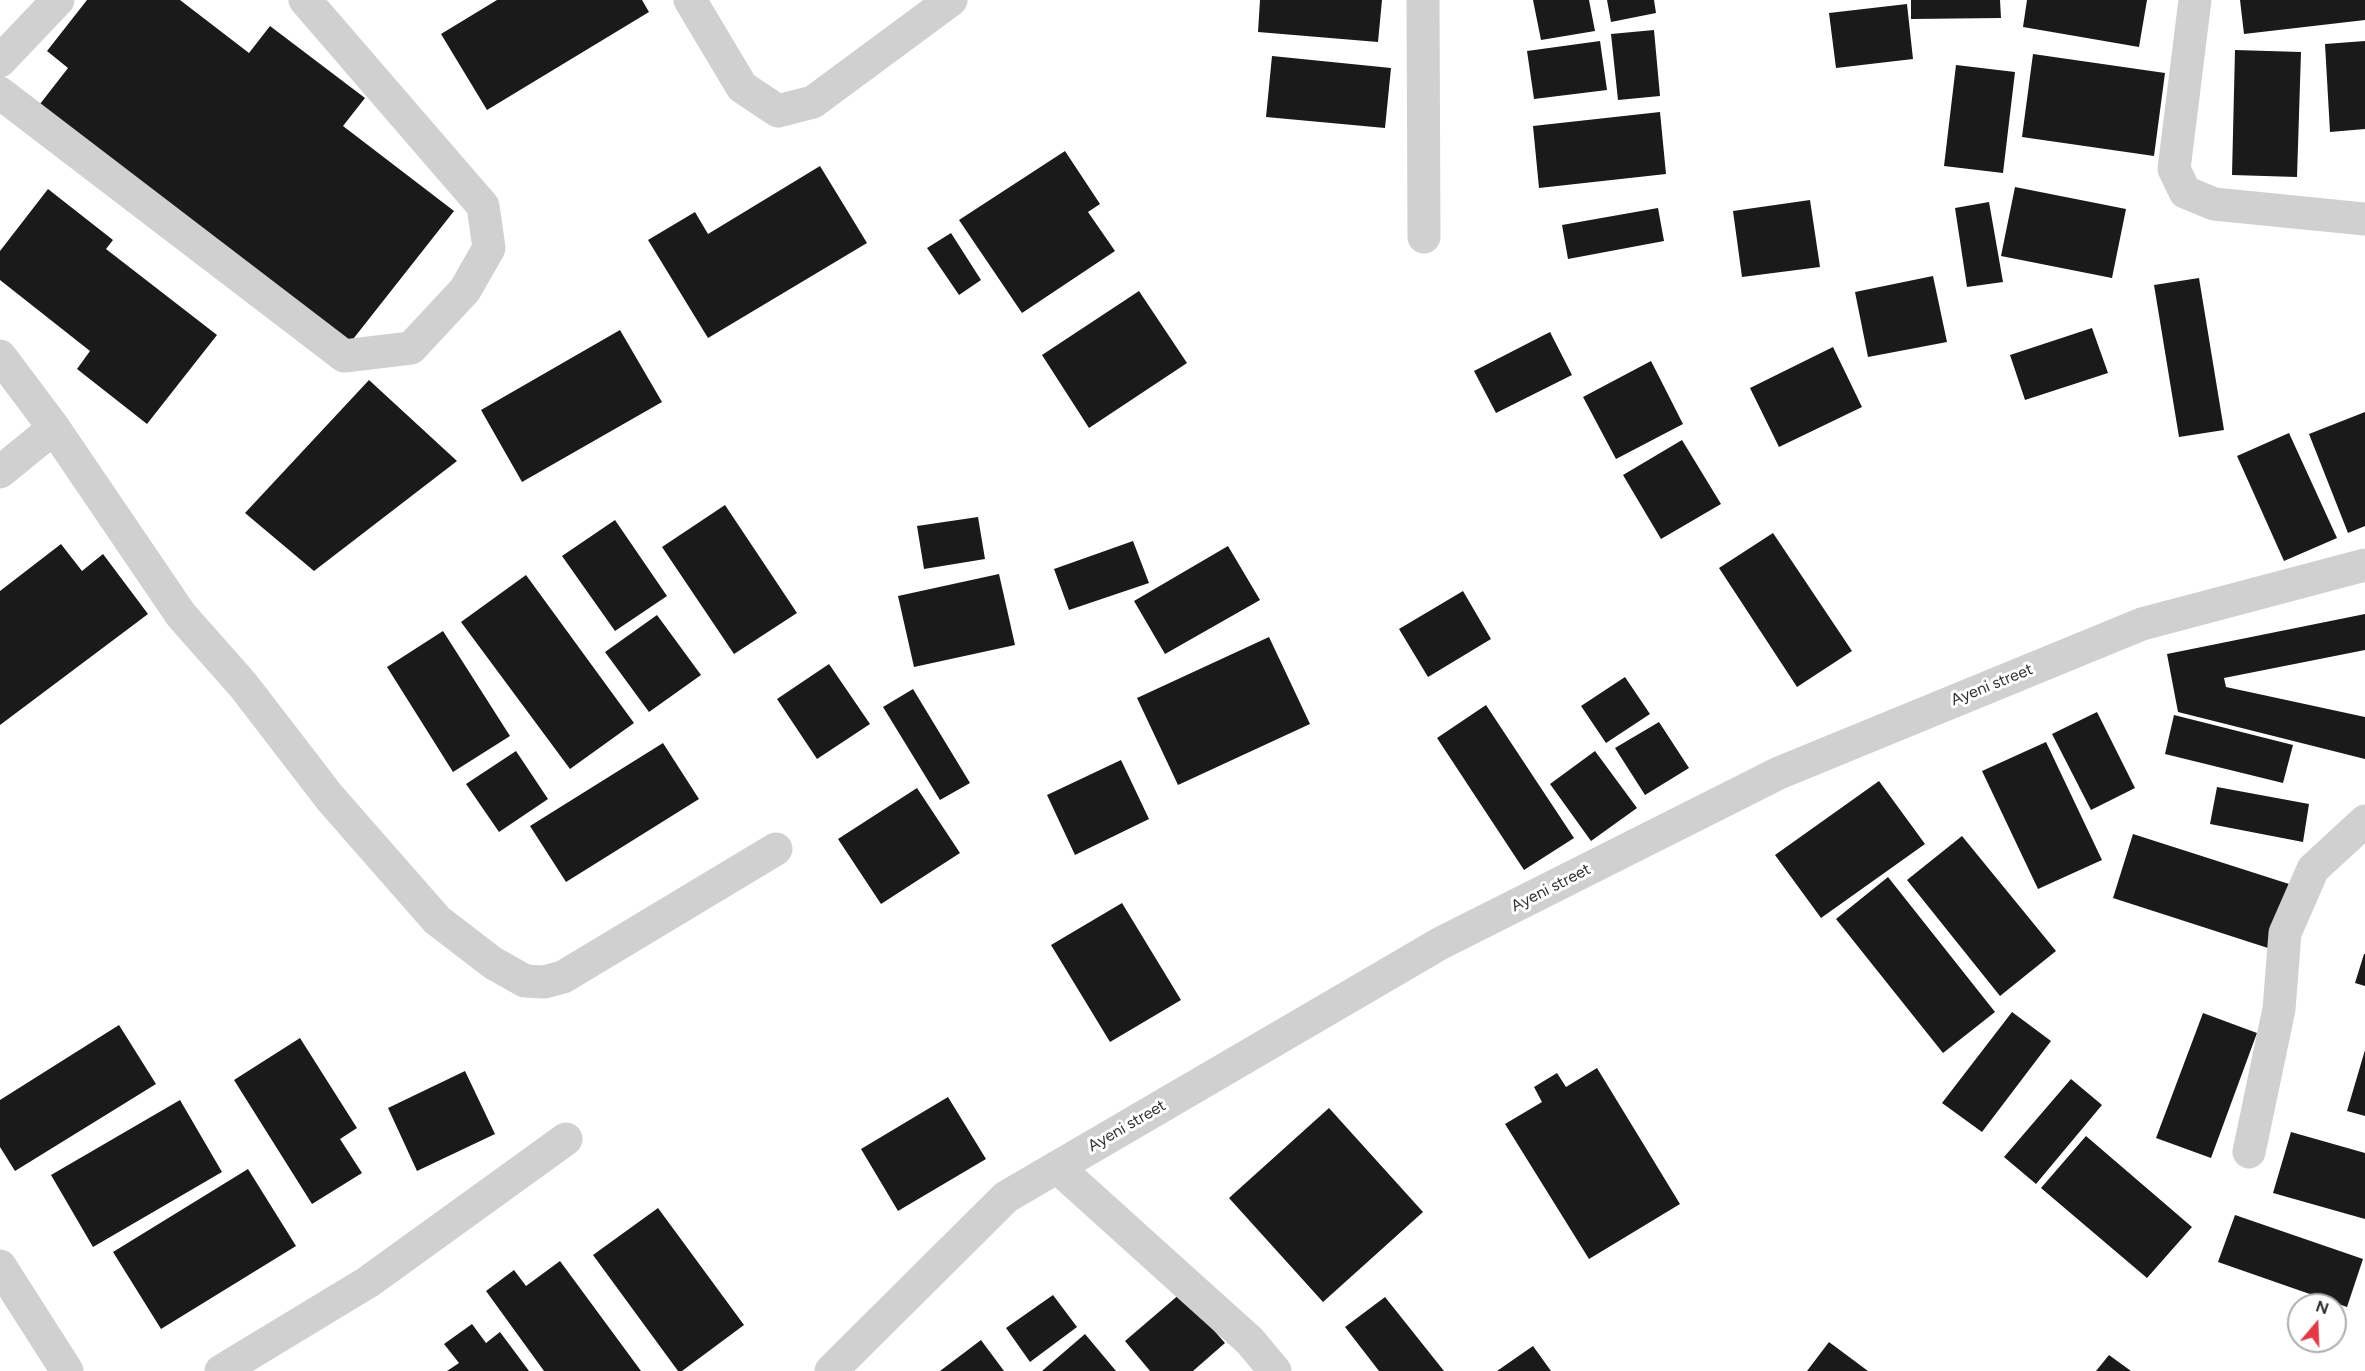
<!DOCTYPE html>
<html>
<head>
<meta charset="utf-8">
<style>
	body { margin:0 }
	#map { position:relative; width:2365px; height:1371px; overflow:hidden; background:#fff; font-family:Figtree,sans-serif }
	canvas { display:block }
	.north { position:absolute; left:2287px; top:1293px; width:60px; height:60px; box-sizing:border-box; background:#fff; border:2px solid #adadad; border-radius:50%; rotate:19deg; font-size:16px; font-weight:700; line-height:24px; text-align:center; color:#333 }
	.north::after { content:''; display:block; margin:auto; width:21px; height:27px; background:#e63946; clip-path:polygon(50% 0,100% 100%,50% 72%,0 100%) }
</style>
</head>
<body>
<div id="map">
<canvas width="2365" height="1371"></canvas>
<div class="north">N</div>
</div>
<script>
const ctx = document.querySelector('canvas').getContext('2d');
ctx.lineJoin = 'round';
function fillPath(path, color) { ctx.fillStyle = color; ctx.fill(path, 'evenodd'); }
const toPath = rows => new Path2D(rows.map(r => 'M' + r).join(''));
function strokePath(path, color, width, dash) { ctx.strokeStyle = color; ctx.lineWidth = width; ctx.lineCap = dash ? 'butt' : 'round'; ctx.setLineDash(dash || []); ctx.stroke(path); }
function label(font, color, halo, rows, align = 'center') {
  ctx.font = font + ' Figtree,sans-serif'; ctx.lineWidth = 6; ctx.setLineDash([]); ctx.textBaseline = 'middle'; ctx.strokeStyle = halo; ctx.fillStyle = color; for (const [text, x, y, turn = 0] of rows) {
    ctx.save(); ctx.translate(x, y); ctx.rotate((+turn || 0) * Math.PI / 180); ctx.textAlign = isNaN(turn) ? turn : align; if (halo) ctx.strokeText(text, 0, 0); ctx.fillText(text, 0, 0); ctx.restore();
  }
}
fillPath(toPath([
	[87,0,180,0,249,53,270,26,365,98,343,126,454,211,350,343,40,104,68,68,47,51],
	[497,0,642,0,649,12,487,110,441,34],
	[1260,0,1382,0,1378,42,1258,32],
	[1533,0,1589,0,1595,31,1541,40],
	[1607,0,1654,0,1656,13,1611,22],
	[1911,0,2000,0,2001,18,1911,19],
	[2027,0,2147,0,2139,47,2023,27],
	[2240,0,2365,0,2365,20,2244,34],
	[1907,4,1913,59,1836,68,1829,13],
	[1654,30,1660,96,1618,100,1611,34],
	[1600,41,1607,90,1534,99,1527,51],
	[2365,41,2365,129,2330,132,2325,44],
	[2235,50,2301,52,2297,177,2232,175],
	[2033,54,2165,73,2154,156,2022,137],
	[1272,56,1391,68,1385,128,1266,117],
	[1956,65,2015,72,2003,173,1944,166],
	[1660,112,1666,174,1539,188,1533,126],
	[1065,151,1100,204,1088,212,1115,251,1022,313,959,220],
	[820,166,867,243,708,338,648,240,695,212,708,234],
	[2015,187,2126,209,2112,278,2001,256],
	[48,189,113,240,106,249,217,335,147,424,77,369,90,351,0,280,0,251],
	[1810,200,1820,267,1742,277,1733,211],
	[1989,202,2003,282,1967,287,1955,208],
	[1658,208,1664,241,1568,259,1562,225],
	[951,233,981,280,959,295,927,248],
	[1933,276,1947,342,1868,357,1855,292],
	[2199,278,2224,430,2179,437,2154,285],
	[1139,291,1187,363,1089,428,1042,355],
	[2092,328,2108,373,2025,400,2010,355],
	[620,330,662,402,522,482,481,410],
	[1550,332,1572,375,1496,413,1474,371],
	[1833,347,1862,407,1779,447,1750,388],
	[1651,361,1683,424,1616,459,1583,397],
	[369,380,457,461,314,571,245,513],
	[2365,412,2365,526,2348,533,2309,434],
	[2289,433,2337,538,2284,561,2237,456],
	[1682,440,1721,504,1661,539,1623,475],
	[725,505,797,613,734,654,662,547],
	[978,517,985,559,924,569,917,526],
	[615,520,667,596,615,631,562,556],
	[1773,533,1852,651,1797,687,1719,568],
	[1133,541,1149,583,1069,610,1054,569],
	[61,544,82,571,103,554,148,614,0,725,0,591],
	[1228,546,1260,600,1165,654,1134,601],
	[999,574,1015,645,914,667,898,596],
	[526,575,634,723,570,769,461,622],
	[1463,591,1491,639,1428,677,1399,629],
	[2365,614,2365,650,2224,678,2226,687,2365,717,2365,759,2178,712,2167,654],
	[657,615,701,675,649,712,605,652],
	[443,631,510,736,453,772,387,667],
	[1269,637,1310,724,1178,785,1137,698],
	[829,664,870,724,817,759,777,699],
	[1625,677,1650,714,1606,743,1581,706],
	[913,689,970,783,940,800,883,707],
	[1486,705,1574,838,1524,870,1437,738],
	[2097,712,2135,788,2091,810,2052,734],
	[2174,715,2293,745,2283,783,2165,754],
	[1659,722,1689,768,1645,795,1615,748],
	[2046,742,2102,860,2038,889,1982,771],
	[663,743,699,799,566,882,530,826],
	[516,751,548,799,499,832,466,784],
	[1595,751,1637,808,1591,841,1550,784],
	[1121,760,1149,819,1075,855,1047,795],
	[1879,781,1925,844,1821,918,1775,855],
	[2217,787,2309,804,2303,842,2210,824],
	[917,788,960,853,881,904,838,839],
	[2133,834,2289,884,2268,948,2113,898],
	[1962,836,2056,951,2000,996,1907,880],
	[1888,877,1995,1012,1943,1053,1836,919],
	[1122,903,1181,1000,1110,1042,1051,945],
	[2364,954,2365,954,2365,986,2355,983],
	[2012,1012,2051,1041,1982,1132,1942,1103],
	[2203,1013,2257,1033,2211,1158,2156,1138],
	[119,1025,156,1084,15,1171,0,1147,0,1100],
	[300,1038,357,1128,340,1139,362,1173,312,1204,234,1080],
	[2365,1050,2365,1116,2347,1111],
	[1597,1068,1680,1204,1589,1259,1505,1124,1542,1102,1534,1087,1557,1073,1566,1087],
	[465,1071,495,1134,417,1171,388,1108],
	[2071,1079,2102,1105,2036,1184,2004,1157],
	[948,1097,986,1159,898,1211,861,1149],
	[180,1100,222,1172,93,1247,51,1175],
	[1329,1108,1423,1212,1323,1302,1229,1198],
	[2291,1132,2365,1153,2365,1219,2273,1193],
	[2086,1136,2192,1227,2147,1278,2041,1188],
	[248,1169,296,1246,161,1329,113,1252],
	[658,1208,744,1325,682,1371,678,1371,593,1255],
	[2235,1215,2363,1259,2347,1307,2218,1262],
	[560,1261,641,1371,544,1371,486,1291,514,1270,526,1286],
	[1181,1293,1225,1343,1193,1371,1150,1371,1125,1341],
	[1053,1295,1077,1327,1030,1362,1006,1328],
	[1385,1297,1444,1371,1379,1371,1345,1327],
	[472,1324,486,1343,500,1332,529,1371,447,1371,459,1363,444,1344],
	[1085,1334,1116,1371,1042,1371],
	[981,1340,1004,1371,940,1371],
	[1829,1342,1868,1371,1807,1371],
	[1533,1346,1551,1371,1497,1371],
	[2109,1355,2131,1371,2096,1371]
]), '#1a1a1a');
strokePath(toPath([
	[690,0,742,87,778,111,813,102,951,0],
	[1423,0,1424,237],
	[2195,0,2174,169,2185,192,2214,204,2365,219],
	[0,61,58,0],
	[0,93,344,356,411,348,465,290,489,248,483,206,305,0],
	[0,356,54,428,181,615,243,685,330,798,437,920,493,963,525,981,544,982,563,977,776,849],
	[0,472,54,428],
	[2249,1152,2279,1009,2285,933,2313,869,2365,821],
	[1057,1167,1250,1341,1275,1371],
	[0,1266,67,1371],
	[221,1371,368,1282,566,1139],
	[831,1371,1006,1197,1441,943,1779,773,2142,624,2365,565]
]), '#d0d0d0', 33);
label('16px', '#333', '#fff', [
	["Ayeni street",1992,685,-22],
	["Ayeni street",1551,888,-27],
	["Ayeni street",1127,1126,-30]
]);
</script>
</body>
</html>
